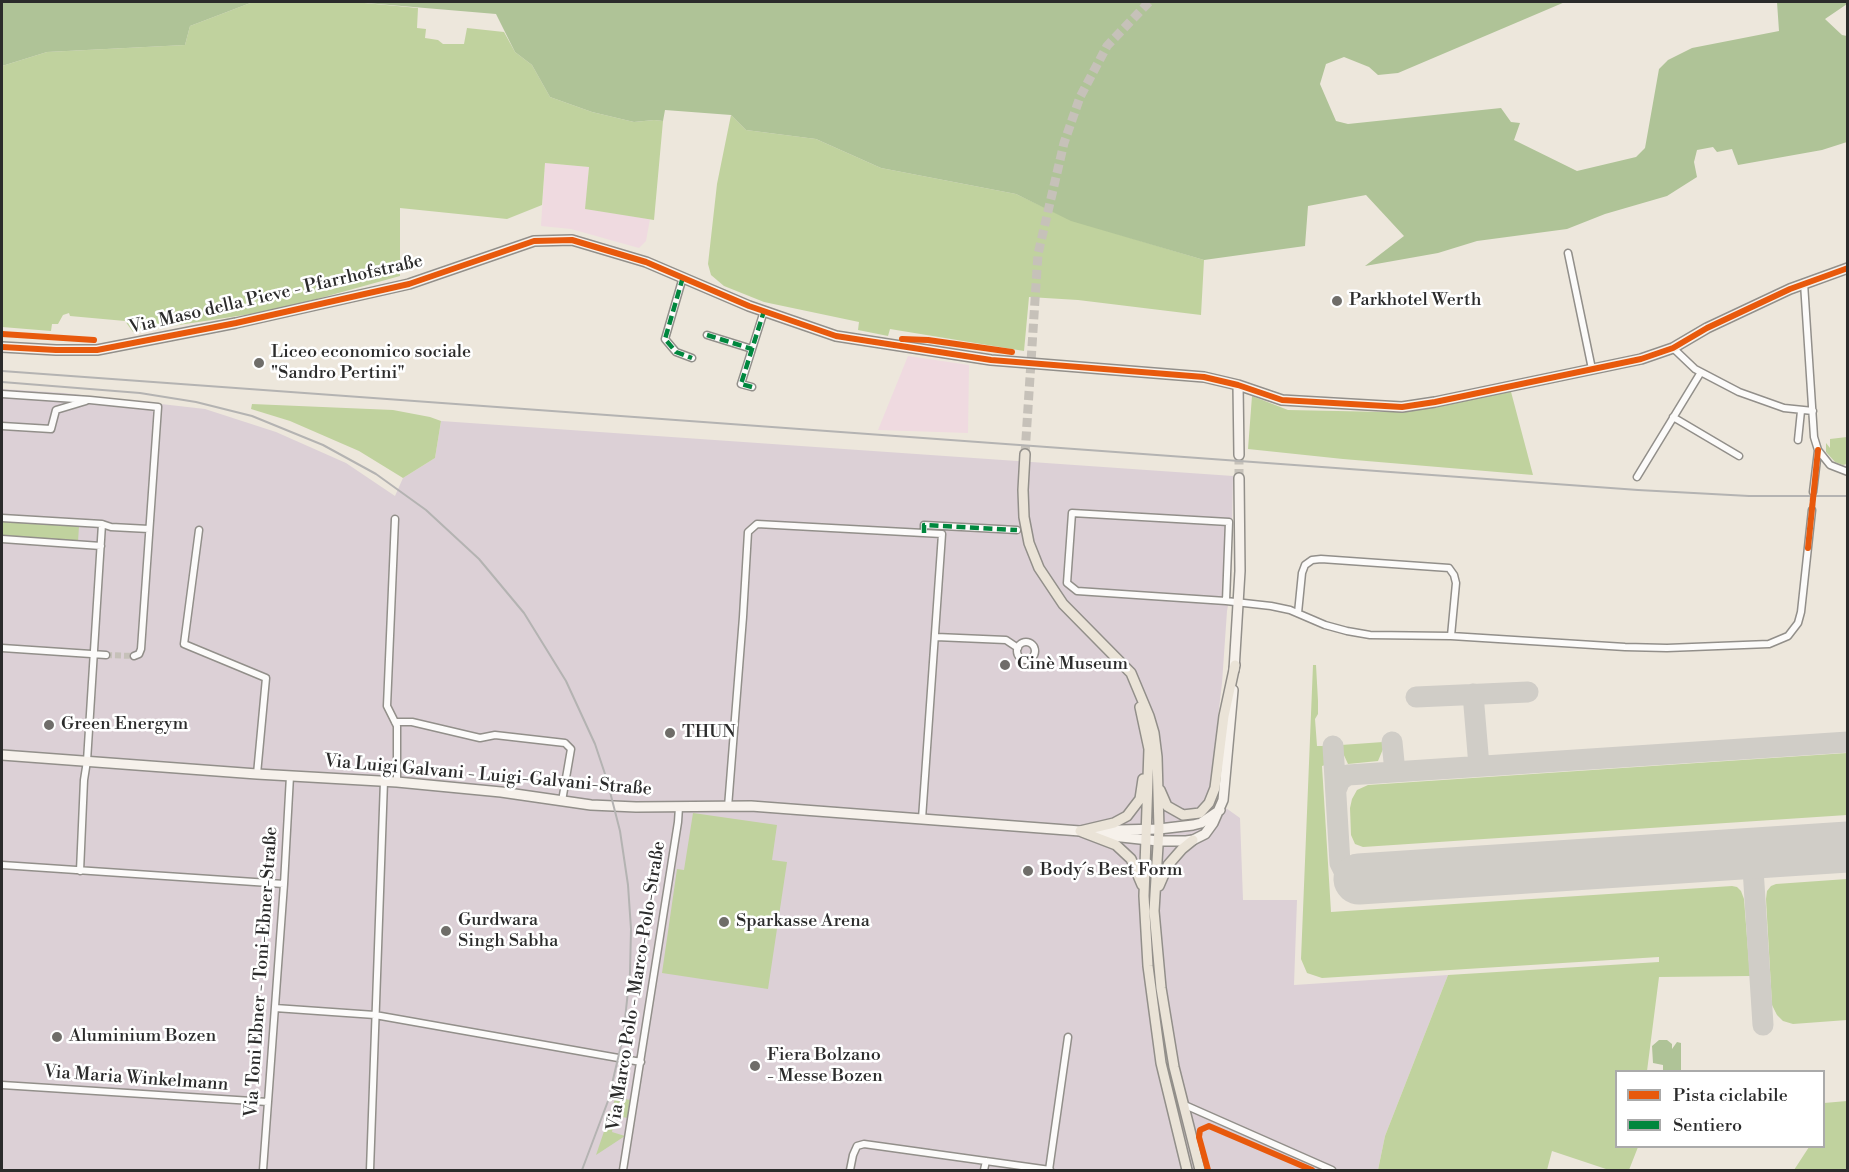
<!DOCTYPE html>
<html>
<head>
<meta charset="utf-8">
<style>
	body { margin:0 }
	#map { position:relative; width:1849px; height:1172px; overflow:hidden; background:#ede7dc; font-family:"Libre Bodoni",serif }
	canvas { display:block }
	.frame { position:absolute; inset:0; border:3px solid #2b2b2b; pointer-events:none }
	.legend { position:absolute; left:1615px; top:1070px; width:210px; height:78px; box-sizing:border-box; background:#fff; border:2px solid #aaa; margin:0; padding:8px 10px; list-style:none; font-size:18px; color:#2b2b2b }
	.legend li { display:flex; align-items:center; gap:12px; height:30px }
	.legend b { width:30px; border:2px solid #aaa }
</style>
</head>
<body>
<div id="map">
<canvas width="1849" height="1172"></canvas>
<div class="frame"></div>
<ul class="legend">
<li><b style="height:8px;background:#e8590c"></b>Pista ciclabile</li>
<li><b style="height:8px;background:#00873e"></b>Sentiero</li>
</ul>
</div>
<script>
const ctx = document.querySelector('canvas').getContext('2d');
ctx.lineJoin = 'round';
function fillPath(path, color) { ctx.fillStyle = color; ctx.fill(path, 'evenodd'); }
const toPath = rows => new Path2D(rows.map(r => 'M' + r).join(''));
function strokePath(path, color, width, dash) { ctx.strokeStyle = color; ctx.lineWidth = width; ctx.lineCap = dash ? 'butt' : 'round'; ctx.setLineDash(dash || []); ctx.stroke(path); }
function label(font, color, halo, rows, align = 'center') {
  ctx.font = font + ' "Libre Bodoni",serif'; ctx.lineWidth = 5; ctx.setLineDash([]); ctx.textBaseline = 'middle'; ctx.strokeStyle = halo; ctx.fillStyle = color; for (const [text, x, y, turn = 0] of rows) {
    ctx.save(); ctx.translate(x, y); ctx.rotate((+turn || 0) * Math.PI / 180); ctx.textAlign = isNaN(turn) ? turn : align; if (halo) ctx.strokeText(text, 0, 0); ctx.fillText(text, 0, 0); ctx.restore();
  }
}
fillPath(toPath([
	[545,163,589,167,586,209,650,219,646,241,639,248,571,229,541,226],
	[908,356,969,365,968,433,878,430]
]), '#efdae0');
fillPath(toPath([
	[2,389,64,393,205,409,276,432,346,463,395,496,403,478,435,458,441,421,1233,476,1231,589,1227,611,1222,683,1209,796,1240,818,1243,900,1297,900,1294,985,1448,975,1385,1136,1378,1170,2,1170]
]), '#dcd0d6');
fillPath(toPath([
	[253,2,354,2,418,8,417,28,426,29,425,38,438,40,443,44,464,44,467,28,504,32,515,52,532,65,550,97,592,112,634,122,654,120,663,121,654,220,585,209,589,167,545,163,542,205,507,219,400,208,400,276,277,310,133,332,125,321,70,316,69,313,63,315,58,324,52,324,51,331,2,327,2,66,47,52,185,45,190,26],
	[731,115,746,130,816,139,881,168,1016,194,1071,220,1204,260,1201,315,1078,300,1029,297,1024,351,890,329,888,336,858,330,859,322,764,302,724,286,711,275,708,264,717,184],
	[1510,388,1533,475,1343,459,1248,449,1252,396,1288,410,1386,412,1437,406],
	[252,404,393,410,430,417,441,421,435,458,403,478,359,451,290,421,251,409],
	[1847,437,1847,464,1843,465,1835,462,1826,452,1826,443,1830,448,1830,439],
	[2,521,79,526,78,542,2,537],
	[1313,665,1316,665,1318,701,1318,714,1315,719,1317,746,1324,746,1325,765,1322,766,1331,912,1732,886,1737,887,1741,891,1744,899,1750,976,1659,977,1647,1071,1616,1072,1616,1146,1638,1147,1629,1170,1609,1170,1552,1151,1547,1170,1378,1170,1385,1136,1448,975,1659,962,1659,957,1322,978,1307,973,1301,959],
	[1383,742,1383,749,1378,761,1348,764,1342,751,1341,745],
	[1847,753,1847,815,1363,847,1355,844,1351,835,1350,808,1352,799,1357,790,1368,785],
	[693,813,777,825,772,860,787,862,768,989,662,973,677,869,684,870],
	[1847,879,1847,1020,1793,1024,1783,1021,1777,1015,1772,1005,1766,899,1767,891,1771,886,1776,884],
	[616,1096,621,1098,616,1112,619,1113,624,1099,631,1100,628,1118,615,1116,612,1132,625,1136,596,1155],
	[1847,1101,1847,1170,1794,1170,1809,1147,1824,1146,1824,1103]
]), '#c0d29e');
fillPath(toPath([
	[2,2,253,2,190,26,185,45,47,52,2,66],
	[354,2,1565,2,1398,73,1378,75,1369,67,1344,57,1326,64,1320,84,1336,121,1348,124,1501,108,1511,122,1520,123,1514,140,1577,171,1636,157,1645,148,1659,69,1668,60,1692,48,1779,31,1777,2,1847,2,1847,4,1825,19,1842,35,1847,36,1847,142,1822,150,1738,165,1732,149,1717,152,1713,147,1697,150,1694,162,1697,177,1667,196,1605,214,1567,229,1477,241,1438,253,1365,266,1404,236,1366,195,1308,206,1305,246,1204,260,1071,221,1016,194,881,168,816,139,746,130,731,115,665,110,663,121,654,120,634,122,592,112,550,97,532,65,515,52,496,14],
	[1659,1040,1667,1040,1672,1044,1672,1049,1677,1042,1681,1043,1681,1071,1663,1071,1663,1065,1653,1063,1652,1046]
]), '#afc397');
strokePath(toPath([
	[1473,694,1479,766],
	[1416,697,1528,692],
	[1392,742,1395,772],
	[1333,746,1340,863,1346,875,1352,879,1359,879],
	[1336,790,1340,780,1348,775,1848,742],
	[1752,853,1763,1025]
]), '#d0cdc7', 21);
strokePath(toPath([
	[1359,879,1848,847]
]), '#d0cdc7', 51);
strokePath(toPath([
	[1812,510,1813,492],
	[106,655,134,656]
]), '#c6c1b9', 6, [6, 3]);
strokePath(toPath([
	[1239,478,1239,455]
]), '#c6c1b9', 9, [9, 4.5]);
strokePath(toPath([
	[1025,454,1038,254,1064,143,1080,97,1107,46,1149,2]
]), '#c6c1b9', 9, [9, 4.5]);
const street = toPath([
	[1568,253,1592,369],
	[683,277,665,339,676,352,692,358],
	[1804,283,1814,437,1818,450,1830,465,1848,472],
	[707,335,752,349],
	[1673,348,1695,369,1739,392,1784,408,1813,411],
	[752,387,741,384,764,311],
	[2,394,90,400,158,407,141,649,139,654,134,656],
	[1673,417,1739,456],
	[2,426,51,429,56,410,86,401],
	[1798,440,1801,411],
	[1637,477,1701,372],
	[1813,492,1818,451],
	[2,518,102,524,111,527,149,529],
	[395,519,387,706,397,726,397,782],
	[199,530,184,644,266,678,257,774],
	[924,533,924,525,1017,530],
	[2,539,101,546],
	[1226,601,1229,522,1072,513,1067,583,1077,591,1226,601,1271,606,1290,610,1325,625,1347,631,1370,635,1451,636,1625,647,1667,648,1769,644,1788,636,1798,623,1801,612,1812,510],
	[1298,613,1302,573,1305,565,1312,560,1321,559,1449,568,1454,575,1456,583,1451,636],
	[936,637,1006,640,1018,648],
	'1017 651a9 9 0 1 1 18 0a9 9 0 1 1-18 0Z',
	[2,648,106,655],
	[395,722,412,722,480,738,495,735,565,743,571,749,562,801],
	[728,807,743,617,748,532,757,524,942,534,922,819],
	[2,865,284,884],
	[80,871,84,780,87,761,102,524],
	[275,1008,375,1015,641,1062],
	[2,1085,268,1102],
	[1184,1107,1187,1106,1332,1170],
	[263,1170,284,884,290,776],
	[370,1170,384,781],
	[623,1170,678,822,679,807],
	[850,1170,853,1155,857,1146,864,1144,1050,1170],
	[984,1170,986,1161],
	[1049,1170,1068,1037]
]);
const secondary = toPath([
	[2,347,56,350,97,350,236,323,409,284,534,241,572,240,646,262,749,306,836,336,991,360,1204,377,1238,385,1282,400,1402,407,1435,402,1641,359,1673,348,1707,328,1790,289,1848,268],
	[1238,385,1239,455],
	[1234,670,1240,571,1239,478],
	[2,755,257,774,397,782,501,792,591,805,636,807,751,806,1080,831,1159,829,1193,825,1201,823,1220,810],
	[1103,835,1158,841,1186,841,1193,840,1205,834,1213,823,1223,800,1233,690]
]);
const primary = toPath([
	[1025,454,1023,490,1024,517,1029,543,1039,568,1063,604,1131,673,1149,716,1154,733,1157,757,1159,829,1154,911,1161,988,1174,1067,1200,1170],
	[1140,707,1149,749,1144,896,1148,966,1161,1063,1187,1170],
	[1160,790,1167,806,1183,815,1200,813,1209,803,1215,788,1224,716,1235,665],
	[1080,831,1114,823,1127,816,1140,799,1143,779],
	[1082,832,1116,845,1131,859,1142,885],
	[1159,886,1168,865,1182,849,1193,840]
]);
strokePath(street, '#928f8a', 9);
strokePath(secondary, '#928f8a', 12);
strokePath(primary, '#928f8a', 12);
strokePath(street, '#fcfbfa', 6);
strokePath(secondary, '#f6f1eb', 9);
strokePath(primary, '#eae3d7', 9);
strokePath(toPath([
	[2,371,1638,490,1749,496,1848,496],
	[2,382,140,393,196,402,252,416,323,445,376,474,426,510,479,559,524,613,566,681,595,744,607,780,620,831,628,885,631,929,630,973,623,1037,608,1101,582,1170]
]), '#b4b3b2', 2);
strokePath(toPath([
	[683,277,665,339,676,352,692,358],
	[707,335,752,349],
	[752,387,741,384,764,311],
	[924,533,924,525,1017,530]
]), '#00873e', 4.5, [9, 4.5]);
strokePath(toPath([
	[2,334,94,340],
	[902,339,928,340,1012,352],
	[2,347,56,350,97,350,236,323,409,284,534,241,572,240,646,262,749,306,836,336,991,360,1204,377,1238,385,1282,400,1402,407,1435,402,1641,359,1673,348,1707,328,1790,289,1848,268],
	[1808,548,1818,450],
	[1208,1170,1199,1137,1200,1130,1209,1126,1312,1170]
]), '#e8590c', 6);
for (const [x, y, r, color] of [
	[1337,301,6,"#6f6d69"],
	[259,363,6,"#6f6d69"],
	[1005,665,6,"#6f6d69"],
	[49,725,6,"#6f6d69"],
	[670,733,6,"#6f6d69"],
	[1028,871,6,"#6f6d69"],
	[724,922,6,"#6f6d69"],
	[446,931,6,"#6f6d69"],
	[57,1037,6,"#6f6d69"],
	[755,1066,6,"#6f6d69"]
]) { const dot = new Path2D(); dot.arc(x, y, r, 0, 2 * Math.PI); ctx.fillStyle = color; ctx.fill(dot); strokePath(dot, '#fff', 2); }
label('18px', '#2b2b2b', '#fff', [
	["Via Maso della Pieve - Pfarrhofstraße",276,295,-13],
	["Via Luigi Galvani - Luigi-Galvani-Straße",488,776,5],
	["Via Toni Ebner - Toni-Ebner-Straße",262,972,-86],
	["Via Marco Polo - Marco-Polo-Straße",637,986,-81],
	["Via Maria Winkelmann",136,1079,4]
]);
label('18px', '#2b2b2b', '#fff', [
	["Parkhotel Werth",1349,301],
	["Liceo economico sociale",271,353],
	["\"Sandro Pertini\"",271,374],
	["Cinè Museum",1017,665],
	["Green Energym",61,725],
	["THUN",682,733],
	["Body´s Best Form",1040,871],
	["Gurdwara",458,921],
	["Singh Sabha",458,942],
	["Sparkasse Arena",736,922],
	["Aluminium Bozen",69,1037],
	["Fiera Bolzano",767,1056],
	["- Messe Bozen",767,1077]
], 'left');
</script>
</body>
</html>
